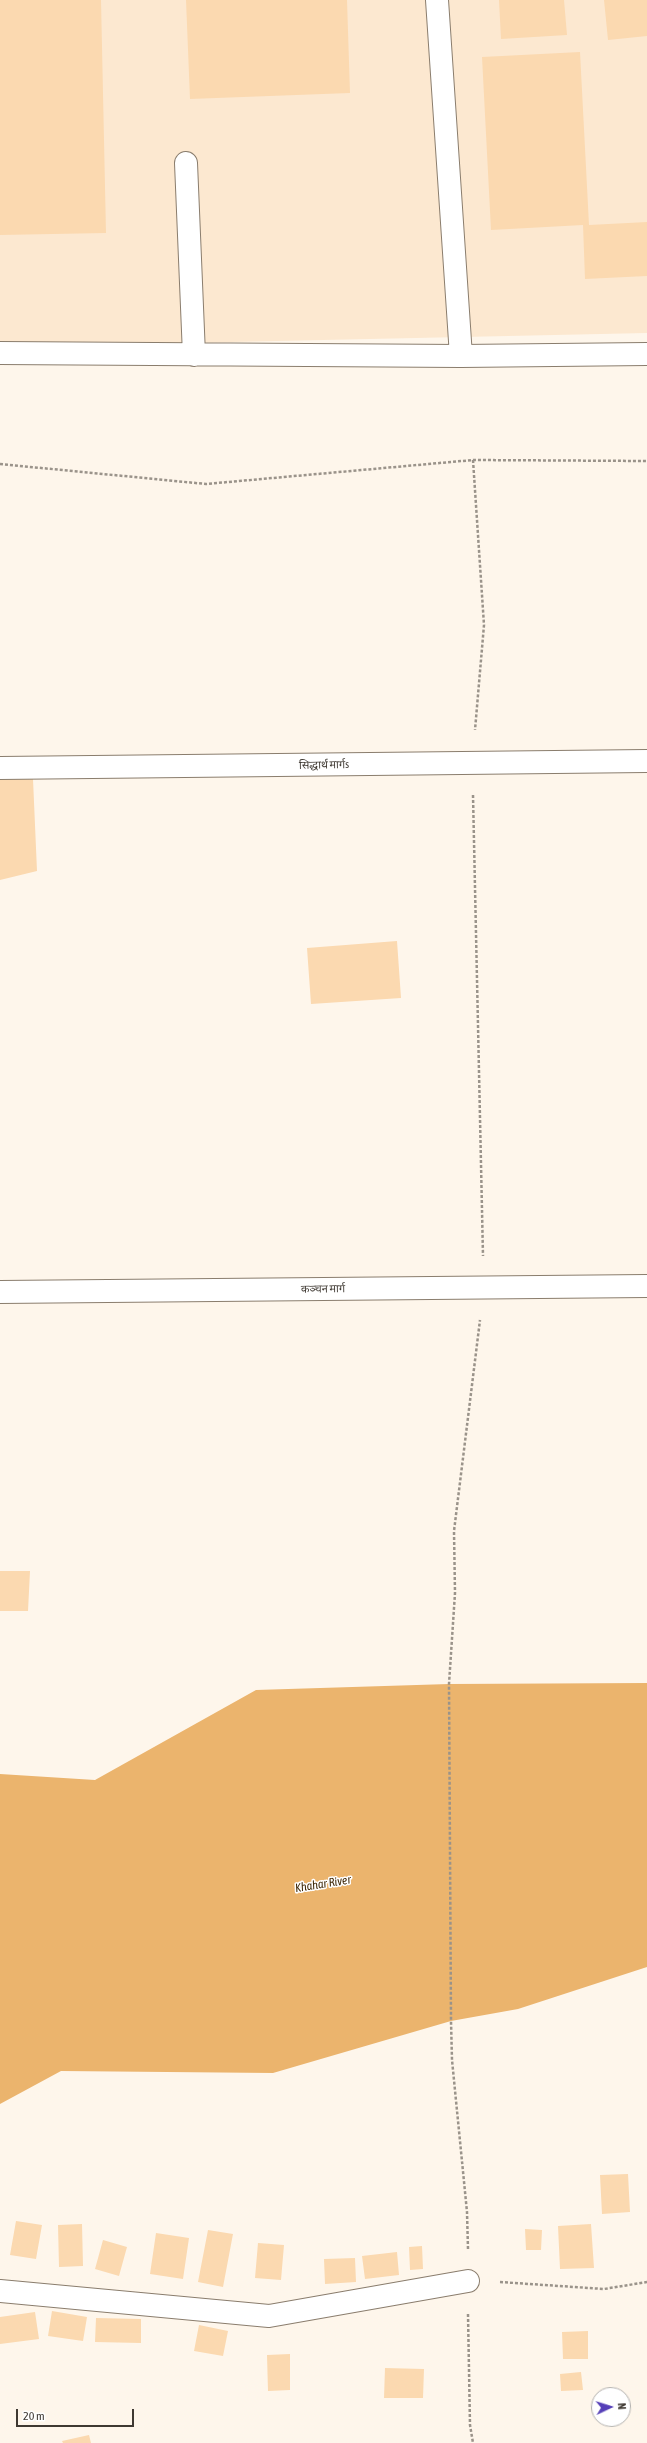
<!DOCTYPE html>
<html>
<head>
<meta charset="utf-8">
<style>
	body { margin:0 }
	#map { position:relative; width:647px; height:2443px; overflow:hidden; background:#fef6eb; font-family:"Asap Condensed",sans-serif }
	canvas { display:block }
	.north { position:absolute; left:591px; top:2387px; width:40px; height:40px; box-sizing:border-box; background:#fff; border:1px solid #b2b0ad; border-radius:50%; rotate:86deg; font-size:11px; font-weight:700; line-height:16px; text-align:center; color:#3f3932 }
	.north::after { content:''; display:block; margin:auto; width:14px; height:18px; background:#5640b8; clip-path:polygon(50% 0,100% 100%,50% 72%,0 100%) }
	.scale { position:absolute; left:16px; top:2409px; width:118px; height:18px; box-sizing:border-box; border:2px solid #3f3932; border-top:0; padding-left:5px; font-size:12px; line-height:14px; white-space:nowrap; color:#3f3932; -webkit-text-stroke:3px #fff; paint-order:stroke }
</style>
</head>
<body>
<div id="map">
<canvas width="647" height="2443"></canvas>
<div class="north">N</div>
<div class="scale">20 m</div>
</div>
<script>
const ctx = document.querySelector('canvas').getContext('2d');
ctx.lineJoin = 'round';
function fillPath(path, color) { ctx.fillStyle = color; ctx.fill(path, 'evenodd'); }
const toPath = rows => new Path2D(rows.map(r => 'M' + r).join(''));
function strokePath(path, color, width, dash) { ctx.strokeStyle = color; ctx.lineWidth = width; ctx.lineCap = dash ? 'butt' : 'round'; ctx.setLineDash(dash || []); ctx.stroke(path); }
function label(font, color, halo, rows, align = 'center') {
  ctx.font = font + ' "Asap Condensed","Noto Sans Devanagari",sans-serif'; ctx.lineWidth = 3; ctx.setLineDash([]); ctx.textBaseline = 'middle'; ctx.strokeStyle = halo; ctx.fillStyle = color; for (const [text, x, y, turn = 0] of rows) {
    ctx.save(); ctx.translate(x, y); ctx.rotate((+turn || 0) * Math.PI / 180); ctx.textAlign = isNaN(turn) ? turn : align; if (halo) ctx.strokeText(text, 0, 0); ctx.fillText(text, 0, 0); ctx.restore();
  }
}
fillPath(toPath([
	[0,0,647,0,647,333,0,347]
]), '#fce8d0');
fillPath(toPath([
	[647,1683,647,1967,518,2009,451,2021,273,2073,61,2071,0,2104,0,1774,95,1780,256,1690,449,1684]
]), '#ebb46d');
fillPath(toPath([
	[0,0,101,0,106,233,0,235],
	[186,0,347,0,350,93,190,99],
	[499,0,564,0,567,35,501,39],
	[604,0,647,0,647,36,608,40],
	[580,52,589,225,647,222,647,276,585,279,583,225,491,230,482,57],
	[0,776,33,779,37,871,0,880],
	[397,941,401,998,311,1004,307,948],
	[0,1571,30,1571,28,1611,0,1611],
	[628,2174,630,2212,602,2214,600,2175],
	[16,2221,42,2225,36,2259,10,2255],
	[82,2224,83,2266,59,2267,58,2225],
	[591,2224,594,2268,560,2269,558,2226],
	[525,2229,542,2230,541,2250,526,2250],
	[208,2230,233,2234,223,2287,198,2282],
	[156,2233,189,2238,183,2279,150,2274],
	[103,2240,127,2247,119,2276,95,2269],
	[258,2243,284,2245,281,2280,255,2278],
	[422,2246,423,2269,410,2270,409,2247],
	[397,2252,399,2275,365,2279,362,2256],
	[355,2258,356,2282,325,2284,324,2259],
	[52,2311,87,2317,83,2341,48,2336],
	[35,2312,39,2339,0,2344,0,2317],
	[96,2318,141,2319,141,2343,95,2342],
	[199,2325,228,2331,223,2356,194,2351],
	[588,2331,588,2359,563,2359,562,2332],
	[290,2354,290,2390,268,2391,267,2355],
	[385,2368,424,2369,423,2398,384,2398],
	[581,2372,583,2390,561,2391,560,2374],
	[89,2435,91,2443,63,2443,62,2441]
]), '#fbd9b0');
const minor = toPath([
	[437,0,461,356],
	[186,163,194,355],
	[0,353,461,356,647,354],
	[0,768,647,761],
	[0,1292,647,1286],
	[0,2291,269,2316,468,2281]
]);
strokePath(minor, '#8a7d6d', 24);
strokePath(toPath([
	[473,460,484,625,475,730],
	[0,464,206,484,473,460,647,461],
	[473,795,483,1256],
	[468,2249,467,2212,452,2060,451,2021,449,1684,455,1593,454,1531,480,1320],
	[500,2282,604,2289,647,2282],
	[468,2314,470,2425,473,2443]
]), '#9a938a', 2.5, [3, 2]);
strokePath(minor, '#fff', 22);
label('11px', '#3f3932', '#fff', [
	["सिद्धार्थ मार्गs",324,765,-1],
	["कञ्चन मार्ग",323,1289,-1]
]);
label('italic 12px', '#3f2909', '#fff', [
	["Khahar River",323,1884,-9]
]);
</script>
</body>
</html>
